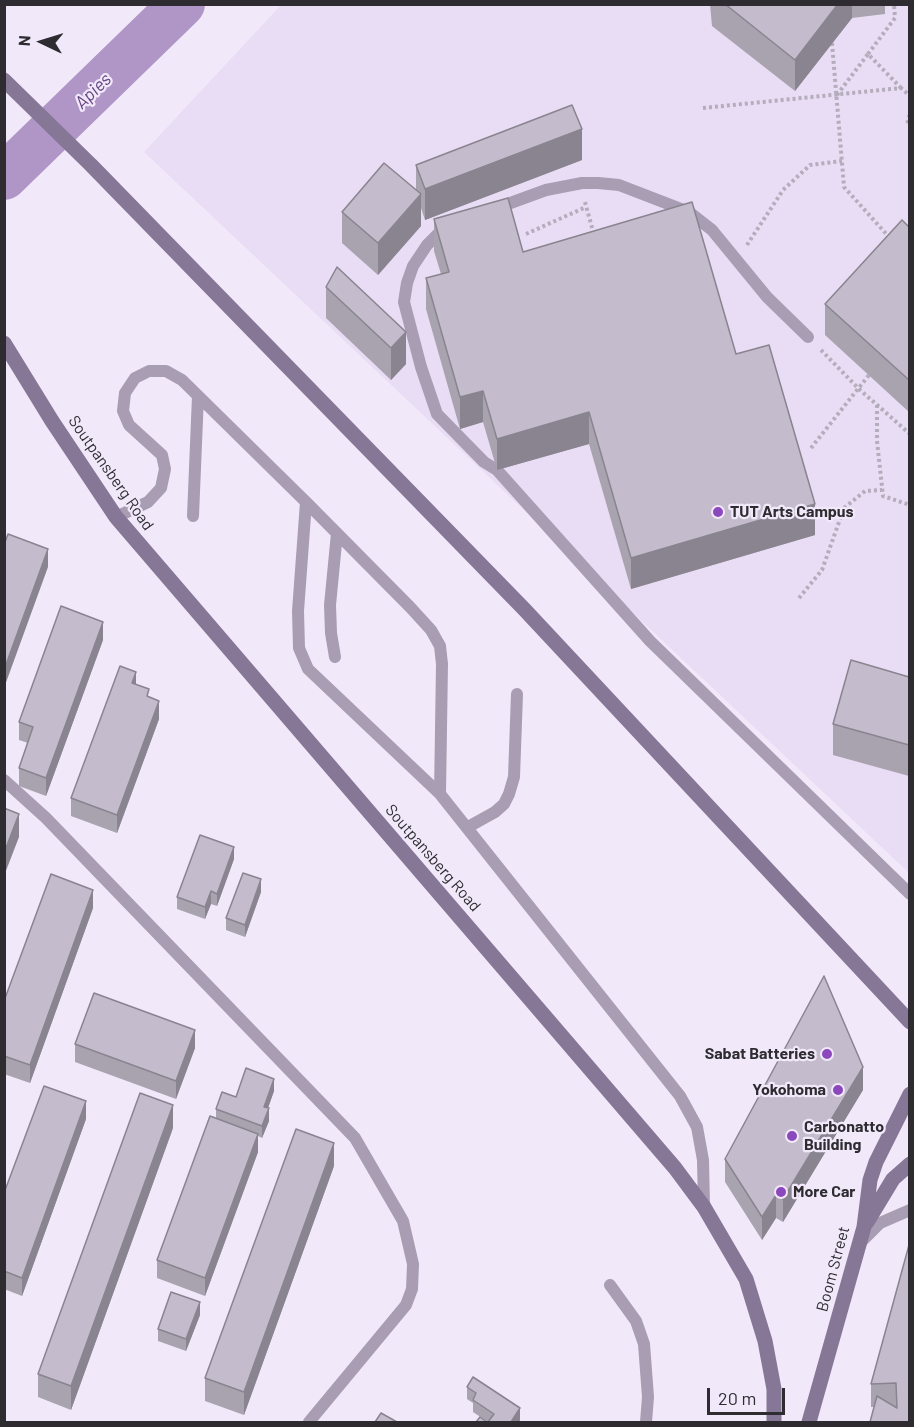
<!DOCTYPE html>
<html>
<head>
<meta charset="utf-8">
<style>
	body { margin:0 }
	#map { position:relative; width:914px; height:1427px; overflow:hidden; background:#f1e9fa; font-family:Barlow,sans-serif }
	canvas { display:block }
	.frame { position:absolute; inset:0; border:6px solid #2e2b31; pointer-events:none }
	.north { position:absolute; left:12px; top:12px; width:60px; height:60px; -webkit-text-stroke:4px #f1e9fa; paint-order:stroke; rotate:274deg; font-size:16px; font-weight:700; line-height:24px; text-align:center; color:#2e2b31 }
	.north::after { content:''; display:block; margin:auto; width:21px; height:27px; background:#2e2b31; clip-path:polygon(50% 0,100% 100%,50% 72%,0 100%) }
	.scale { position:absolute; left:707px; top:1388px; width:78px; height:27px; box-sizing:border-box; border:3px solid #2e2b31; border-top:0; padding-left:8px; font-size:18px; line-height:21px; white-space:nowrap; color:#2e2b31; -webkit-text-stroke:4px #f1e9fa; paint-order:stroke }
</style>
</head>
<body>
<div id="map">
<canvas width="914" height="1427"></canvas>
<div class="frame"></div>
<div class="north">N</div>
<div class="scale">20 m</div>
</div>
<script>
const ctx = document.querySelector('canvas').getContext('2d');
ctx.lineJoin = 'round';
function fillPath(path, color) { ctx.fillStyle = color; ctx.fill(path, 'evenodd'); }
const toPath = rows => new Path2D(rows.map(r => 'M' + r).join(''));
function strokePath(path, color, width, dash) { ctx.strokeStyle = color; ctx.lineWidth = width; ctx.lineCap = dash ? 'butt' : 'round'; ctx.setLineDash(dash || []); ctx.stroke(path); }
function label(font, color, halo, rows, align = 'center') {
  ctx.font = font + ' Barlow,sans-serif'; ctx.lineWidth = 4.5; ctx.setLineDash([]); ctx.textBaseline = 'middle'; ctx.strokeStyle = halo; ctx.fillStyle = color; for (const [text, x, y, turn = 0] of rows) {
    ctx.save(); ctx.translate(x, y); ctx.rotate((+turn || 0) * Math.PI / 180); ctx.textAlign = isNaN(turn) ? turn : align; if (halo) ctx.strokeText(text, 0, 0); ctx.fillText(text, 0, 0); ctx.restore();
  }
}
fillPath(toPath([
	[281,5,909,5,909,873,144,152]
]), '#e9ddf5');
strokePath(toPath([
	[4,177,182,4]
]), '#af96c7', 46);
strokePath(toPath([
	[832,43,844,187,889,237],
	[868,54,895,18,894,4],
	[837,95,868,54,901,88],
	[703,108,901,88,910,96],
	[910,115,907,120,910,126],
	[585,202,594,235],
	[526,234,586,207],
	[747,245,783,190,810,165,842,161],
	[821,350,859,389,910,434],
	[877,405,877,441,883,496,910,505],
	[811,448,869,375],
	[799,598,822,570,844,508,865,491,882,490]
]), '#b4adbb', 4, [3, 3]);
strokePath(toPath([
	[494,209,546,190,582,183,598,183,619,185,689,212,712,230,767,297,808,337],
	[447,228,442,230,427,245,413,266,407,283,404,302,421,367,437,414,484,462,497,470,650,641,910,894],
	[306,502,410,607,431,630,440,646,442,664,440,794],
	[193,516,198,396],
	[116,517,148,502,161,488,165,469,162,455,129,425,123,411,125,393,135,378,149,371,166,371,182,380,306,502,298,611,299,648,308,669,440,794,680,1096,697,1127,703,1160,704,1207],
	[335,657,331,633,330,605,337,533],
	[4,780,46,818,355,1138,403,1221,413,1264,412,1289,406,1305,309,1422],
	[468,827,495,812,504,804,509,794,514,777,517,694],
	[860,1243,880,1223,910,1210],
	[610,1285,636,1321,644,1344,648,1397,646,1422]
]), '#a89db3', 12);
strokePath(toPath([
	[4,80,91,165,524,609,910,1022],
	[4,343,52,421,116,517,675,1168,704,1207,746,1279,765,1341,774,1389,774,1422],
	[867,1222,893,1179,910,1164],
	[809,1422,864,1227,870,1180,876,1162,910,1094]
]), '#877797', 15);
fillPath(toPath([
	[710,4,885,4,885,14,852,18,795,91,712,26],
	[582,160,425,220,421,208,421,226,378,275,342,243,342,212,416,191,416,165],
	[434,219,523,252,736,354,815,535,631,589,589,444,497,470,483,422,460,429,426,309,426,278,441,274,434,251],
	[909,227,909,412,825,335,825,304],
	[337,267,406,364,391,380,326,318,326,287],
	[103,640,46,796,19,786,19,768,28,743,19,740,19,722],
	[909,677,909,776,833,755,833,724],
	[136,684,149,697,159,719,117,833,71,816,71,798],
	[234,859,217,906,211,904,205,919,177,909,177,897],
	[261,892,245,937,226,930,226,918],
	[93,908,30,1083,4,1074,4,1001],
	[75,1044,195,1048,176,1099,75,1062],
	[863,1090,783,1222,776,1218,762,1240,725,1182,725,1159],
	[274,1091,268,1108,269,1121,262,1138,258,1136,258,1152,205,1296,157,1278,157,1260,216,1118,216,1109,236,1097],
	[86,1119,22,1296,4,1289,4,1193],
	[173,1128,71,1410,38,1397,38,1374],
	[334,1166,244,1415,205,1401,205,1378],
	[909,1245,909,1422,874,1407,871,1407,871,1384],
	[200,1315,186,1351,158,1341,158,1329],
	[467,1387,520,1420,519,1422,488,1422,473,1412,473,1403,467,1399]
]), '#a9a2af');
fillPath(toPath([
	[838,4,852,4,852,18,795,91,795,60],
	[582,129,582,160,425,220,425,189],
	[421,194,421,226,378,275,378,243],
	[406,332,406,364,391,380,391,348],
	[483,391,483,422,460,429,460,397],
	[589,412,589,444,497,470,497,439],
	[815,504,815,535,631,589,631,558],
	[48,549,48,567,4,688,4,670],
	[103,622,103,640,46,796,46,778],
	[136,672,136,690,132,683],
	[159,701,159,719,117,833,117,815],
	[19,814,19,837,4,876,4,853],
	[234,847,234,859,217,906,217,894],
	[261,879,261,892,245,937,245,925],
	[93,890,93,908,30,1083,30,1065],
	[211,891,211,904,205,919,205,907],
	[195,1030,195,1048,176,1099,176,1081],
	[863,1067,863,1090,783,1222,783,1199],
	[274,1079,274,1091,264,1119,264,1107],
	[86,1101,86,1119,22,1296,22,1278],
	[173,1105,173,1128,71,1410,71,1386],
	[269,1108,269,1121,262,1138,262,1126],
	[258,1134,258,1152,205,1296,205,1278],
	[334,1143,334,1166,244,1415,244,1392],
	[776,1195,776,1218,762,1240,762,1217],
	[200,1302,200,1315,186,1351,186,1339],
	[520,1408,520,1420,519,1422,511,1422]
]), '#89848f');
const building = toPath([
	[725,4,838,4,795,60,725,4],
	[572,105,582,129,425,189,416,165,572,105],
	[384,163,421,194,378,243,342,212,384,163],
	[508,198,523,252,692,202,736,354,769,345,815,504,631,558,589,412,497,439,483,391,460,397,426,278,449,272,434,219,508,198],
	[902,220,909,227,909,380,825,304,902,220],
	[337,267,406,332,391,348,326,287,337,267],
	[8,534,48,549,4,670,4,545,8,534],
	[61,606,103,622,46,778,19,768,33,727,19,722,61,606],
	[851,660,909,677,909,745,833,724,851,660],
	[120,666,136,672,132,683,149,689,147,696,159,701,117,815,71,798,120,666],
	[4,808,19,814,4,853,4,808],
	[200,835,234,847,217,894,211,891,205,907,177,897,200,835],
	[243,873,261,879,245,925,226,918,243,873],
	[51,874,93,890,30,1065,4,1056,4,1001,51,874],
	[824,976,863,1067,783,1199,776,1195,762,1217,725,1159,824,976],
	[94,993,195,1030,176,1081,75,1044,94,993],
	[246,1068,274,1079,264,1107,269,1108,262,1126,216,1109,222,1092,236,1097,246,1068],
	[44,1086,86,1101,22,1278,4,1271,4,1193,44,1086],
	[140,1093,173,1105,71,1386,38,1374,140,1093],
	[210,1116,258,1134,205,1278,157,1260,210,1116],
	[296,1129,334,1143,244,1392,205,1378,296,1129],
	[909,1245,909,1422,870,1422,877,1396,897,1408,896,1383,871,1384,909,1245],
	[171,1292,200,1302,186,1339,158,1329,171,1292],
	[473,1377,520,1408,511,1422,488,1422,494,1414,473,1400,476,1393,467,1387,473,1377],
	[381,1413,397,1422,375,1422,381,1413],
	[480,1417,487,1422,476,1422,480,1417]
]);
fillPath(building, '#c4bccc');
strokePath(building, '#89848f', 1.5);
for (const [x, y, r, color] of [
	[718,512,6,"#8b48bc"],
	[827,1054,6,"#8b48bc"],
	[838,1090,6,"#8b48bc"],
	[792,1136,6,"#8b48bc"],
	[781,1192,6,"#8b48bc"]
]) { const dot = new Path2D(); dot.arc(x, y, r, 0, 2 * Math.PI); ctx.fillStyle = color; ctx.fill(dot); strokePath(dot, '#f1e9fa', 2); }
label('16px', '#2e2b31', '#f1e9fa', [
	["Soutpansberg Road",111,473,55],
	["Soutpansberg Road",433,858,49],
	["Boom Street",833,1269,-75]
]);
label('bold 16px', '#2e2b31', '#f1e9fa', [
	["TUT Arts Campus",730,512],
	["Sabat Batteries",815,1054,"right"],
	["Yokohoma",826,1090,"right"],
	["Carbonatto",804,1127],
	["Building",804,1145],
	["More Car",793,1192]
], 'left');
label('italic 18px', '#654381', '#f1e9fa', [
	["Apies",93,91,-44]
]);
</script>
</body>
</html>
